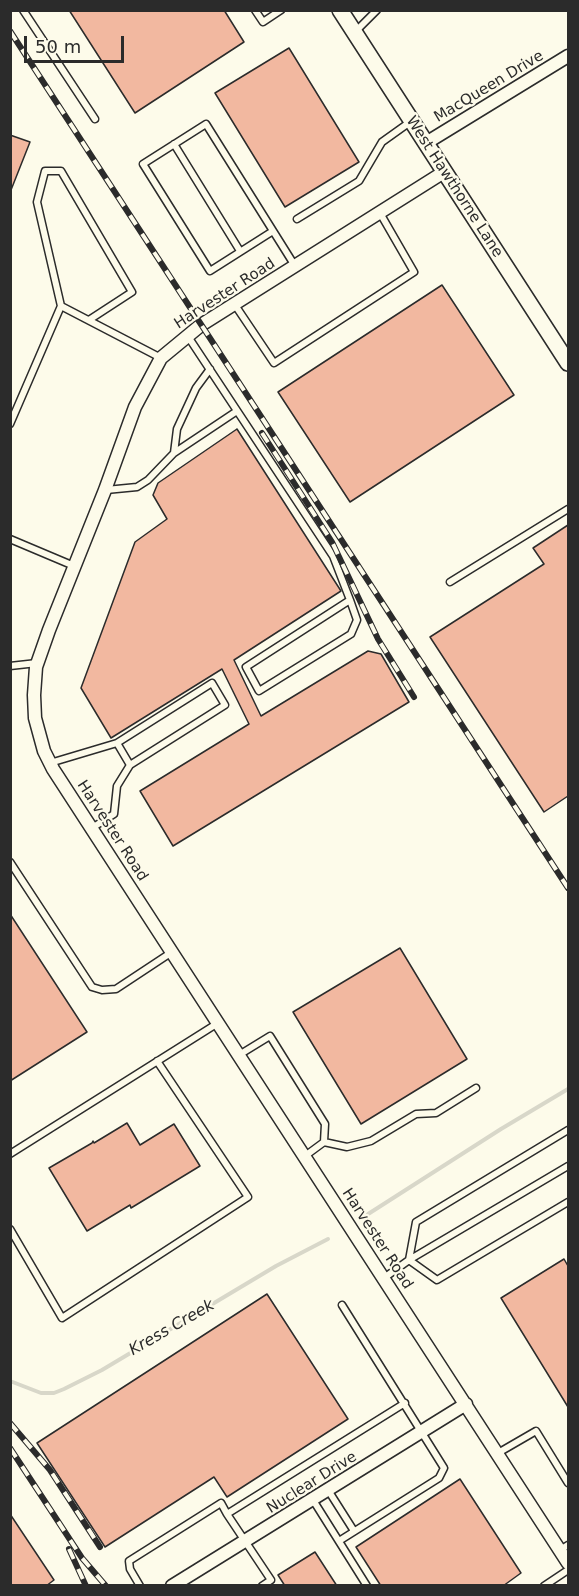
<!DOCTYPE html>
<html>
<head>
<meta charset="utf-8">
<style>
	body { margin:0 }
	#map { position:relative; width:579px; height:1596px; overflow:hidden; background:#fdfbea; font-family:"DejaVu Sans",sans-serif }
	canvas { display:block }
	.frame { position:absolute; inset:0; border:12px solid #2b2b2b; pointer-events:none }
	.scale { position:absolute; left:24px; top:36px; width:100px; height:27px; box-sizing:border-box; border:3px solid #2b2b2b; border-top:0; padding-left:8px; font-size:18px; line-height:21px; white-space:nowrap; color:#2b2b2b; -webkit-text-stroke:4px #fdfbea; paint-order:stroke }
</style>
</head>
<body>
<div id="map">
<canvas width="579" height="1596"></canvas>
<div class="frame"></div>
<div class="scale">50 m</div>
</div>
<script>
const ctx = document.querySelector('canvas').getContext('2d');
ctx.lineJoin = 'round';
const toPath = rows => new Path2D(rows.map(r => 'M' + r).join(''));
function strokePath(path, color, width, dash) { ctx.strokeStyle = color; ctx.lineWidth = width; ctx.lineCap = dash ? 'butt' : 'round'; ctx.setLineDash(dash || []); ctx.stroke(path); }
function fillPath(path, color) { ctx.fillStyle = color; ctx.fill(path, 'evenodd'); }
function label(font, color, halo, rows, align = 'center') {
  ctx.font = font + ' "DejaVu Sans",sans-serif'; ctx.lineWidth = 4.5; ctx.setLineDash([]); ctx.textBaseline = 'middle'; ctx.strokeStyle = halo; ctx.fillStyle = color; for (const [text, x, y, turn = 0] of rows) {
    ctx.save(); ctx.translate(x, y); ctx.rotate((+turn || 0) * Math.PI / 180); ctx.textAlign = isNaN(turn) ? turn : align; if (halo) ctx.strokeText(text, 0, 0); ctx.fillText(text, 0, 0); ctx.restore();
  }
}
strokePath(toPath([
	[365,1216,501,1129,568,1089],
	[10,1381,41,1393,54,1393,64,1389,102,1370,276,1266,328,1239]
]), '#d8d7c9', 4);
const building = toPath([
	[69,10,224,10,244,42,135,113,69,10],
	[289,48,359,162,285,207,215,93,289,48],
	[10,135,30,142,11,190,10,190,10,135],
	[442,285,514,395,350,502,278,392,442,285],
	[237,429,341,591,234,660,261,716,368,651,381,654,409,702,173,846,140,791,249,724,222,669,111,738,81,688,135,542,167,519,153,495,158,483,237,429],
	[568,525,568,796,544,812,430,637,544,564,533,548,568,525],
	[10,914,87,1032,10,1081,10,914],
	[400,948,467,1059,361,1124,293,1012,400,948],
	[127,1123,140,1145,174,1124,200,1166,131,1208,130,1205,87,1231,49,1168,92,1143,93,1141,94,1143,127,1123],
	[564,1259,568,1266,568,1407,501,1298,564,1259],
	[267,1294,348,1419,227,1497,214,1477,105,1547,37,1443,267,1294],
	[460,1479,521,1573,503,1586,381,1586,356,1547,460,1479],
	[10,1514,54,1580,46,1586,10,1586,10,1514],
	[315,1552,337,1586,285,1586,278,1575,315,1552]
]);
fillPath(building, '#f2b8a0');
strokePath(building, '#2b2b2b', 1.5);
const service = toPath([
	[23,10,95,119],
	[255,10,263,22,281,10],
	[355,32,377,10],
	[174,144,240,251],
	[297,219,359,181,382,142,410,122],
	[273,231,210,271,143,164,206,124,285,250,295,266],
	[235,305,274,363,414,272,380,213],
	[61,306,37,202,45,171,61,171,132,292,89,320],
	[187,335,333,556,350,600,357,620,351,634,259,691,246,667,350,600],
	[10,424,61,306,161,358],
	[174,453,177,429,196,388,210,369],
	[106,490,137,487,148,480,174,453,237,411],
	[10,539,74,566],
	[450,582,568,509],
	[10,666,37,663],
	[117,743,130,765],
	[50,763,117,743,212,683,225,705,130,765,117,786,114,814,92,828],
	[10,862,92,987,102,990,116,989,172,952],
	[239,1055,270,1036,325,1124,324,1142],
	[10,1154,218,1023],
	[305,1156,324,1142,347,1147,371,1141,416,1114,436,1113,476,1088],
	[10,1229,62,1318,248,1197,157,1061],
	[409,1260,416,1222,568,1130],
	[409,1260,437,1280,568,1202],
	[384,1278,409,1260,568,1166],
	[498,1453,536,1431,568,1483],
	[328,1490,354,1531],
	[313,1500,367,1586],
	[227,1514,271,1580,262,1586],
	[339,1541,439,1478,444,1468,342,1305],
	[560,1550,568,1545],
	[140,1586,130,1569,129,1561,221,1503,227,1514,405,1403],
	[544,1586,568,1570]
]);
const minor = toPath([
	[426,143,568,56],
	[444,172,201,325,161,358,135,407,105,490,49,630,36,667,34,695,35,718,44,751,53,769,568,1563],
	[172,1586,466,1404]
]);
const tertiary = toPath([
	[340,10,568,363]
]);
strokePath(service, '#2b2b2b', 9);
strokePath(minor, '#2b2b2b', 15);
strokePath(tertiary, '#2b2b2b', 18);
strokePath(service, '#fdfbea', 6);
strokePath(minor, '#fdfbea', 12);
strokePath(tertiary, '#fdfbea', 15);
const rail = toPath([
	[10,31,568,888],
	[262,433,332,542,378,639,414,697],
	[10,1423,50,1470,100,1547],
	[10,1448,82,1558,106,1586],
	[69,1549,86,1586]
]);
strokePath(rail, '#2b2b2b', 6);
strokePath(rail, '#fdfbea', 4, [11]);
label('15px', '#2b2b2b', '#fdfbea', [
	["MacQueen Drive",489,87,-31],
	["West Hawthorne Lane",454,187,57],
	["Harvester Road",225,294,-33],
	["Harvester Road",112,831,57],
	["Harvester Road",377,1239,57],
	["Nuclear Drive",312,1483,-32]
]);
label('italic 16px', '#2b2b2b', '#fdfbea', [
	["Kress Creek",172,1328,-30]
]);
</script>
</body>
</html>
